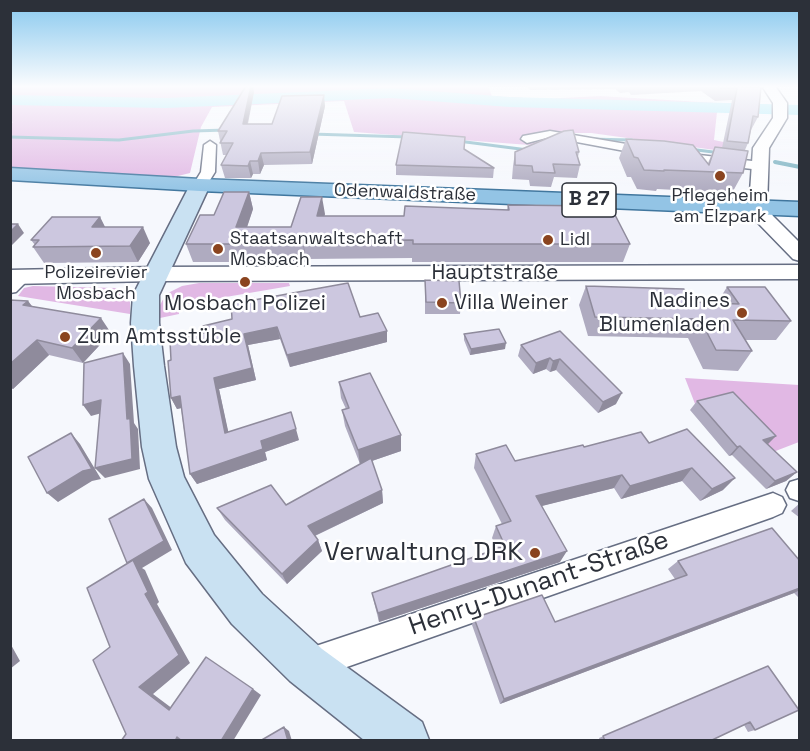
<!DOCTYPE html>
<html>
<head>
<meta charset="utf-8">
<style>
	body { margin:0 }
	#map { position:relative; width:810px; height:751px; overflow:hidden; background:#f6f8fd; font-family:"Space Grotesk",sans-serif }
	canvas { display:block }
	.frame { position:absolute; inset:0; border:12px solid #2c3039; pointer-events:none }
</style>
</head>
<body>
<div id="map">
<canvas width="810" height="751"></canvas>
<div class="frame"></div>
</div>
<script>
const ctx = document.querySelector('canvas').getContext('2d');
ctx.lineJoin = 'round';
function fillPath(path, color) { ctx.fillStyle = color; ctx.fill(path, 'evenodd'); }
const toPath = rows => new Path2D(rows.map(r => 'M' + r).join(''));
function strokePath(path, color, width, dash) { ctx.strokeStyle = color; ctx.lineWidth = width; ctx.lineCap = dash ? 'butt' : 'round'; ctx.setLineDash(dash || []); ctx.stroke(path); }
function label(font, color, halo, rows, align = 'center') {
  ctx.font = font + ' "Space Grotesk",sans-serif'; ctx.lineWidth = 5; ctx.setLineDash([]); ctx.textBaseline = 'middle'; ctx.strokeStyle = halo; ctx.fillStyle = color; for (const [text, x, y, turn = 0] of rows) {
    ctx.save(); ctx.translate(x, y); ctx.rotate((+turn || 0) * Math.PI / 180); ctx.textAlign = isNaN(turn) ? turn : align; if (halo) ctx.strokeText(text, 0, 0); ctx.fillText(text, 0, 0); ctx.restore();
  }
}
fillPath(toPath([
	[11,86,488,86,492,96,543,99,600,96,718,103,714,140,743,146,744,154,591,133,562,133,543,146,354,132,344,101,212,107,201,127,190,173,170,178,11,171,11,124,13,122,11,121],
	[199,283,289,283,290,286,179,305,179,314,160,318,160,305,166,294,182,286],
	[33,286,117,288,130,302,130,314,18,296,24,288],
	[685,378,799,385,799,442,773,452,697,409]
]), '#e1b8e4');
strokePath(toPath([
	[311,134,409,137],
	[10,137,119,140,193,131,226,130],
	[588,139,632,140],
	[458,141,528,150],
	[689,149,721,153]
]), '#77afbf', 3);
strokePath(toPath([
	[775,162,800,167]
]), '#77afbf', 4);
fillPath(toPath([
	[391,88,510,97,800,105,800,115,510,107,391,98,166,108,10,105,10,95,166,98,391,88]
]), '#97e5f8');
const minor = toPath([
	[550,131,673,152,761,162,767,166,761,170,673,160,550,137,527,143,521,139,523,136,550,131],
	[210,141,216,145,215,172,205,188,195,188,193,185,201,172,204,145,210,141],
	[22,272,28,273,31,277,16,292,10,293,10,278,22,272],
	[800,479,800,501,799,501,790,498,786,490,790,482,800,479],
	[773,493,782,497,786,505,782,513,773,517,307,681,296,676,291,665,296,654,307,649,773,493]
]);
const tertiary = toPath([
	[762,86,775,86,787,103,787,118,769,148,767,207,773,216,800,243,800,261,793,259,758,223,749,207,753,148,773,118,773,103,762,86],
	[800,265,800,279,156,281,10,284,10,270,156,267,800,265]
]);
const secondary = toPath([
	[200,179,207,181,210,185,159,295,159,323,164,366,176,447,184,477,214,535,262,594,322,649,422,722,429,740,364,740,290,681,232,624,186,563,149,479,142,447,134,366,131,323,133,295,190,185,193,181,200,179]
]);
const primary = toPath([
	[10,168,200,179,800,202,800,216,200,191,10,180,10,168]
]);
strokePath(minor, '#666e83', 3);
strokePath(tertiary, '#666e83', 3);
strokePath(secondary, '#666e83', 3);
strokePath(primary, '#40769e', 3);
fillPath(minor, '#fff');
fillPath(tertiary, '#fff');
fillPath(secondary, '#c9e1f2');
fillPath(primary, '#93c4e5');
fillPath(toPath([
	[527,86,762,86,763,87,760,92,758,117,751,130,748,143,745,150,743,173,732,193,657,189,656,191,637,189,631,177,627,177,619,158,626,139,708,163,715,147,722,148,732,100,715,101,701,91,631,95,629,92,620,93,615,89,530,90],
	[254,92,248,124,272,124,325,106,312,164,264,165,260,174,253,174,251,178,225,178,221,165,227,155,223,155,218,131],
	[464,149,494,168,493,178,396,175,396,165],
	[515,152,579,152,578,157,580,165,577,178,554,177,551,187,530,186,529,180,512,179,513,166],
	[249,192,253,209,247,227,291,227,325,214,324,216,404,216,507,210,508,205,601,211,630,244,623,262,412,262,412,258,306,259,306,262,193,262,186,244,214,215],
	[100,217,105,227,150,243,138,262,44,263,33,247,35,245,31,240],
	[425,280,461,303,460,314,425,314],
	[586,286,691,302,717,303,727,287,791,321,776,340,745,340,752,351,738,371,703,369,688,338,588,336,579,305],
	[10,300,28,301,32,306,111,333,83,363,49,355,13,389,10,388],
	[255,300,360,317,387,331,387,342,290,367,280,339,248,345,256,380,219,389,228,432,299,440,265,452,267,460,197,484,190,474,181,408,177,409,171,398,171,360,204,333,232,319],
	[560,331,616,404,598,413,556,370,550,372,546,369,533,374,518,356,521,345],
	[464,334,505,349,470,355,464,340],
	[339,382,401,435,401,451,372,461,382,490,383,503,315,536,318,540,322,551,287,584,225,520,217,508,286,505,360,464,345,426,342,410,346,409,341,398],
	[697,401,768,444,797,472,786,481,766,489,732,455,729,456,690,410],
	[687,429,723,490,700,501,682,481,621,499,614,488,541,506,560,562,379,622,374,602,372,593,497,549,492,538,496,526,502,524,474,468,476,454,515,461,584,447,649,443],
	[800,503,800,518,791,511],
	[678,561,800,561,800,599,794,593,500,704,472,625,474,618,555,622,675,579,668,569],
	[768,666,755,730,748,732,744,725,710,741,600,741,599,738]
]), '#afabc0');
fillPath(toPath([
	[251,86,253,86,254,92,245,135,243,124],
	[324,95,325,106,312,164,310,152],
	[261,153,264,165,260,174,258,161],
	[250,161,253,174,251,178,248,166],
	[249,192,253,209,241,245,236,227],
	[322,197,325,214,320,233,317,216],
	[100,217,108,233,92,227],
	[18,224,24,233,10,247,10,232],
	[143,227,150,243,138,262,130,246],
	[303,241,306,259,306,262,303,244],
	[28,301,39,316,23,305],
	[101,318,111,333,83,363,72,348],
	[277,327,280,339,248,345,256,380,219,389,231,444,225,433,214,378,244,334],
	[387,331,387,342,290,367,287,355],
	[37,340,49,355,13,389,10,386,10,364],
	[506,343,505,349,470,355,471,349],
	[123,353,130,364,134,423,138,429,140,469,105,478,95,468,127,419],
	[550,358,546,369,533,374,536,363],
	[560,359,556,370,550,372,553,361],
	[622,393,616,404,598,413,603,402],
	[180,396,186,407,177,409,171,398],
	[101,400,109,411,91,416,83,405],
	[296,429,299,440,265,452,267,460,197,484,190,474,261,441],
	[71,433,80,444,101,479,92,481,58,502,47,493],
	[401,435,401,451,360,465,358,450],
	[776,436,767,445,763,440],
	[740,446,732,455,729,456,737,447],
	[692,468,682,481,621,499,630,486],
	[797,472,786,481,766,489,775,481],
	[622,475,614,488,530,509,536,496],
	[735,478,723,490,700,501,712,489],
	[382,490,383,503,312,537,308,526],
	[144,499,152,508,172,550,142,568,145,570,159,602,157,604,190,663,153,694,181,715,169,710,139,687,127,563],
	[318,540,322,551,287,584,282,574],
	[567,551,560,562,379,622,378,613],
	[800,588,800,590,794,593,500,704,504,699],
	[10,643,20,661,10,669],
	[253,689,261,695,233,741,221,741],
	[284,727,289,731,292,741,288,741]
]), '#8f8b9c');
const building = toPath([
	[246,86,251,86,243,124,272,124,282,96,324,95,310,152,261,153,258,161,250,161,248,166,221,165,233,143,220,143,227,131,218,131,246,86],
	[718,86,763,87,761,87,758,117,753,116,748,143,727,141,737,88,720,88,718,86],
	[573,130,579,152,576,152,580,165,553,164,555,173,533,172,532,166,515,165,515,152,564,131,573,130],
	[403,132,465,137,464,149,494,168,396,165,403,132],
	[626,139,664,141,693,145,709,165,715,147,748,151,743,173,664,170,664,171,644,170,638,158,634,157,626,139],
	[224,192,249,192,236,227,291,227,301,197,322,197,317,216,404,216,405,206,509,210,508,205,598,206,601,211,613,211,630,244,413,244,413,240,303,241,303,244,186,244,200,215,214,215,224,192],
	[52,217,100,217,92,227,143,227,130,246,33,247,39,240,31,240,52,217],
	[10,224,18,224,10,232,10,224],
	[425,280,459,281,461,303,426,302,425,280],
	[348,283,360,317,378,313,387,331,287,355,277,327,244,334,252,368,214,378,225,433,291,412,296,429,261,441,263,449,190,474,180,396,171,398,168,361,171,360,170,341,204,333,203,326,232,319,231,302,254,298,254,300,348,283],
	[586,286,684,289,691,302,739,304,727,287,765,287,791,321,733,320,752,351,716,350,700,319,595,317,586,286],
	[10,300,28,301,23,305,101,318,72,348,37,340,10,364,10,300],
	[499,329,506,343,471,349,464,334,499,329],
	[560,331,622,393,603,402,560,359,553,361,550,358,536,363,521,345,560,331],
	[123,353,127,419,130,418,132,459,95,468,101,400,83,405,84,363,123,353],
	[370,373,401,435,358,450,342,410,349,408,339,382,370,373],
	[733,392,776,436,763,440,797,472,775,481,740,446,737,447,697,401,733,392],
	[687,429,735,478,712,489,692,468,630,486,622,475,536,496,567,551,378,613,372,593,505,546,496,526,511,521,476,454,506,445,515,461,583,445,584,447,641,432,649,443,687,429],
	[71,433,92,469,83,471,47,493,28,457,71,433],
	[371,458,382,490,308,526,318,540,282,574,217,508,271,485,286,505,371,458],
	[144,499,164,541,127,563,109,519,144,499],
	[772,528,800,561,800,588,504,699,474,618,542,595,555,622,687,575,678,561,772,528],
	[133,560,148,592,145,594,179,655,139,687,169,710,206,657,253,689,221,741,182,741,177,737,175,741,121,741,126,734,93,660,110,647,87,588,133,560],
	[768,666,799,710,755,730,750,722,710,741,605,741,603,736,768,666],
	[284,727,288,741,260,741,284,727]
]);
fillPath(building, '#ccc7df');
strokePath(building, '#8f8b9c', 1.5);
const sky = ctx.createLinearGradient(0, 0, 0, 192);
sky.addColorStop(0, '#87c8ee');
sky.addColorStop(0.45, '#fbfcfe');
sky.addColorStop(1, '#fbfcfe00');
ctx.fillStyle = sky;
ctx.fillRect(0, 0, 810, 192);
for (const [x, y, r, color] of [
	[720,176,6,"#8a441f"],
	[548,240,6,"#8a441f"],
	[218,249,6,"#8a441f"],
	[96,253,6,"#8a441f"],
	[245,282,6,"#8a441f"],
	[442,303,6,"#8a441f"],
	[742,313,6,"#8a441f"],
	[65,337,6,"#8a441f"],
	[535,553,6,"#8a441f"]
]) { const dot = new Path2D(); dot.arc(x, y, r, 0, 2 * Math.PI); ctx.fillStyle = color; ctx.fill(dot); strokePath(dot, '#fff', 2); }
label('18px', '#2c3039', '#fff', [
	["Odenwaldstraße",405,193,2]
]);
label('18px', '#2c3039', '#fff', [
	["Pflegeheim",720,196],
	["am Elzpark",720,217],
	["Staatsanwaltschaft",230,239,"left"],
	["Mosbach",230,260,"left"],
	["Lidl",560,240,"left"],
	["Polizeirevier",96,273],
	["Mosbach",96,294]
]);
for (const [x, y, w] of [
	[589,200,54]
]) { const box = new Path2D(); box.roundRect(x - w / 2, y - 17, w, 34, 4.5); ctx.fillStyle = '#fff'; ctx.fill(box); strokePath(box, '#2c3039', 1.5); }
label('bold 20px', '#2c3039', null, [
	["B 27",589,200]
]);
label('21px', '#2c3039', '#fff', [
	["Hauptstraße",495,273]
]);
label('21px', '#2c3039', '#fff', [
	["Nadines",730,301,"right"],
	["Blumenladen",730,325,"right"],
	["Villa Weiner",454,303],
	["Mosbach Polizei",245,304,"center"],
	["Zum Amtsstüble",77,337]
], 'left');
label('26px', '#2c3039', '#fff', [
	["Verwaltung DRK",523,553]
], 'right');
label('26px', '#2c3039', '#fff', [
	["Henry-Dunant-Straße",539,584,-19]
]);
</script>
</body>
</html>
